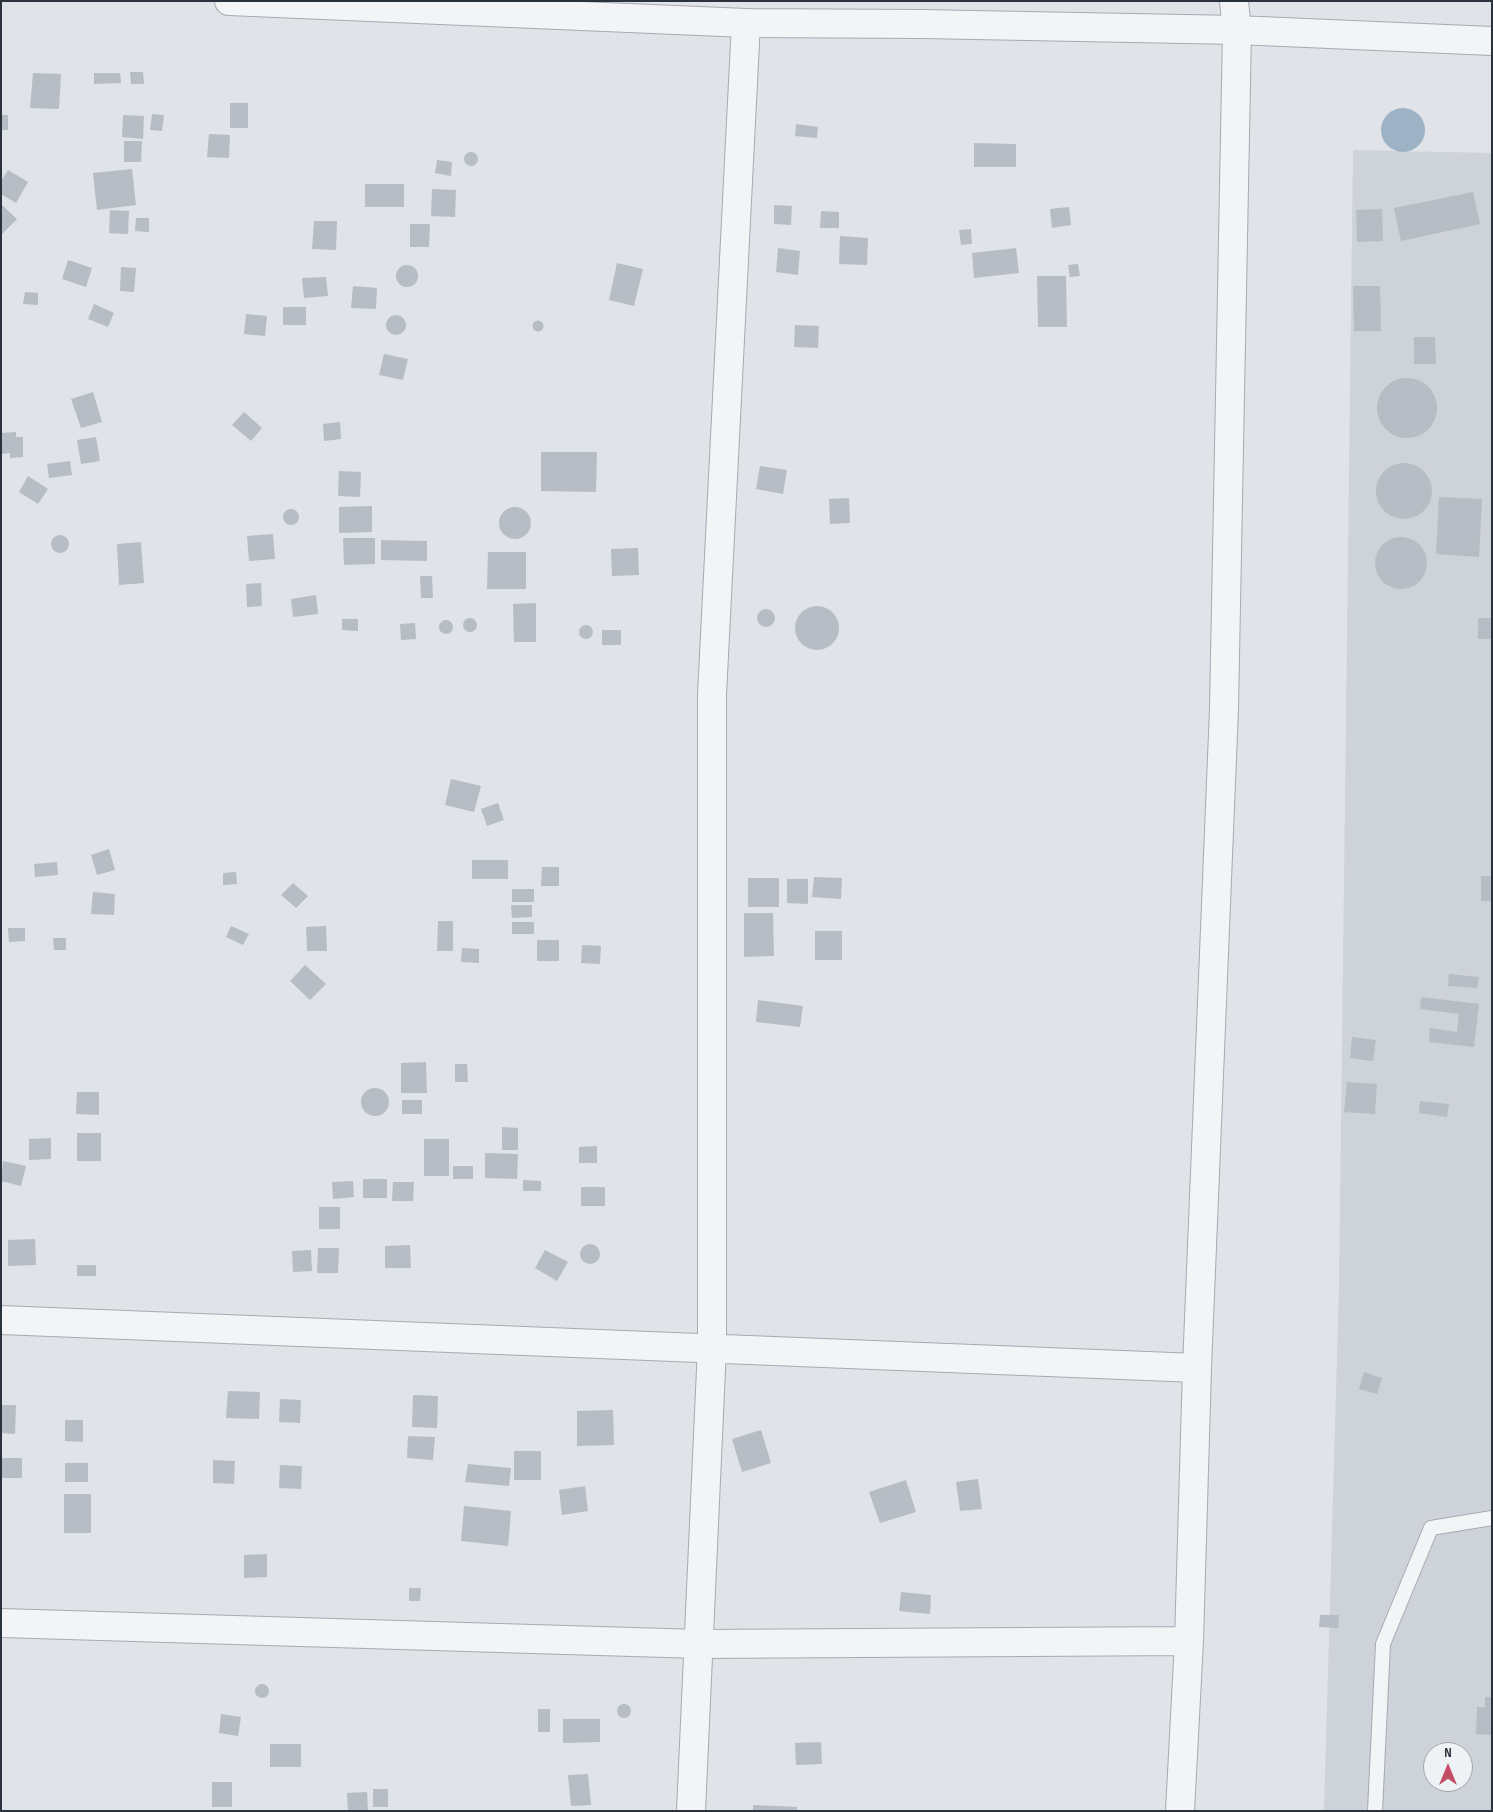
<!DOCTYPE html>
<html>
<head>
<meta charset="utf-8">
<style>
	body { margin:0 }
	#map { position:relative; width:1493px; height:1812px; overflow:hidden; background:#e0e3e8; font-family:"Sofia Sans Condensed",sans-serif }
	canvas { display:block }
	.frame { position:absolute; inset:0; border:2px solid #2a323e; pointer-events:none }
	.north { position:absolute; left:1423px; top:1742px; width:50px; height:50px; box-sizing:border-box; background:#eff2f5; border:1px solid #a0a5ac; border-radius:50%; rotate:0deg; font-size:14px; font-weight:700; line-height:20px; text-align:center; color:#2a323e }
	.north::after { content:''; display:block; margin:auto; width:18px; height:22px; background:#c44d66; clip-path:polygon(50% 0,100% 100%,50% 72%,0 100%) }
</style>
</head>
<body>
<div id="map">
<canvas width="1493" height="1812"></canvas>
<div class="frame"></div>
<div class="north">N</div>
</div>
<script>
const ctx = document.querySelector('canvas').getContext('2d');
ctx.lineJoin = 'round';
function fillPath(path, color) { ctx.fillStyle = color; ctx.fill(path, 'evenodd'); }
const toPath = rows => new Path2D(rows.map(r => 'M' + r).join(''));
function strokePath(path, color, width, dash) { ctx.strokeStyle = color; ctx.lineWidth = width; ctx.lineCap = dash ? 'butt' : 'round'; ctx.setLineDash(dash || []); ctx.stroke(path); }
fillPath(toPath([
	[1353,150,1492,153,1492,1811,1324,1811,1339,1287],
	[1433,1752,1463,1752,1463,1782,1433,1782]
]), '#ced2d9');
fillPath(toPath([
	'1381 130a22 22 0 1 1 44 0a22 22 0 1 1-44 0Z'
]), '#9db3c5');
fillPath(toPath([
	[130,72,143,72,144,84,131,84],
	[33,73,61,74,59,109,30,108],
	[94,73,120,73,121,83,94,84],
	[230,103,248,103,248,128,230,128],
	[152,114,164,115,162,131,150,130],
	[1,115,8,115,8,130,1,130],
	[123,115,144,116,143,139,122,137],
	[796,124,818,127,817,138,795,136],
	[209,134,230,135,229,158,207,157],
	[124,141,142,141,141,162,124,162],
	[974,143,1016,144,1016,167,974,167],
	'464 159a7 7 0 1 1 14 0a7 7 0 1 1-14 0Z',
	[437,160,452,162,451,176,435,173],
	[132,169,136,205,97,210,93,173],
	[8,170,28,182,16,203,1,194,1,181],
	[365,184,404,184,404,207,365,207],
	[432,189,456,190,455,217,431,216],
	[1473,192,1480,224,1401,241,1394,208],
	[1,204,17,219,1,235],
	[774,205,792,206,791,225,774,224],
	[1069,207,1071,225,1052,228,1050,209],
	[1382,209,1383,241,1357,242,1356,210],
	[110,210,129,211,128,234,109,233],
	[821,211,839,212,839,228,820,228],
	[136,218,149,218,149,232,135,231],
	[314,221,337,221,336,250,312,249],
	[410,224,430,224,429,247,410,247],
	[971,229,972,244,961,245,959,230],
	[840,236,868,238,867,265,839,264],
	[778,248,800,251,798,275,776,272],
	[1016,248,1019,273,974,278,972,253],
	[68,260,92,268,86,287,62,279],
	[617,263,643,269,634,306,609,300],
	[1078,264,1080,276,1070,277,1068,265],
	'396 276a11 11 0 1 1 22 0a11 11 0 1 1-22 0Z',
	[121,267,136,268,134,292,120,291],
	[1037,276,1066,276,1067,327,1038,327],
	[326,277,328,296,304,298,302,278],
	[353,286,377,288,376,309,351,308],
	[1353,286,1380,286,1381,331,1354,331],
	[25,292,38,293,38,305,23,304],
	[94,304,114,313,108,327,88,319],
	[283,307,306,307,306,325,283,325],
	[246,314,267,316,265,336,244,334],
	'386 325a10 10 0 1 1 20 0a10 10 0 1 1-20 0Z',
	'532.5 326a5.5 5.5 0 1 1 11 0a5.5 5.5 0 1 1-11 0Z',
	[795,325,819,326,818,348,794,347],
	[1414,337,1435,337,1436,364,1414,364],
	[384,354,408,359,403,380,379,375],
	'1377 408a30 30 0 1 1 60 0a30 30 0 1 1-60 0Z',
	[93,392,102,422,81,428,71,399],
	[244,412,262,428,251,441,232,425],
	[340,422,341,439,324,441,323,424],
	[16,432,16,437,23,437,23,457,10,458,10,453,1,454,1,433],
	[96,437,100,461,81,464,77,440],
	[541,452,597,452,596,492,541,491],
	[70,461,72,475,49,478,47,464],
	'1376 491a28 28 0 1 1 56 0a28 28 0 1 1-56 0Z',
	[760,466,787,470,783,494,756,489],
	[339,471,361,472,360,497,338,496],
	[28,476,48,489,38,504,19,492],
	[1439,497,1482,499,1479,557,1436,554],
	[849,498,850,523,830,524,829,499],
	[372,506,372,532,339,533,339,507],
	'499 523a16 16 0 1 1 32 0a16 16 0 1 1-32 0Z',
	'283 517a8 8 0 1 1 16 0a8 8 0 1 1-16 0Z',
	[273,534,275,559,249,561,247,536],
	'51 544a9 9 0 1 1 18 0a9 9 0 1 1-18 0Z',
	'1375 563a26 26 0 1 1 52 0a26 26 0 1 1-52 0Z',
	[343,538,375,538,375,564,344,565],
	[381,540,427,541,427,561,381,560],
	[141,542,144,583,119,585,117,544],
	[638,548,639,575,612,576,611,549],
	[488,552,526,552,526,589,487,589],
	[420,576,432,576,433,598,421,598],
	[261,583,262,606,247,607,246,584],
	[316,595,318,614,293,617,291,599],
	[536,603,536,642,514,642,513,604],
	'795 628a22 22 0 1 1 44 0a22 22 0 1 1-44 0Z',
	'757 618a9 9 0 1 1 18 0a9 9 0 1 1-18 0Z',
	[1478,618,1492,618,1492,639,1478,639],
	'463 625a7 7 0 1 1 14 0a7 7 0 1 1-14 0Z',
	[342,619,358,619,358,631,342,630],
	'439 627a7 7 0 1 1 14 0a7 7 0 1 1-14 0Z',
	[415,623,416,639,401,640,400,624],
	'579 632a7 7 0 1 1 14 0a7 7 0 1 1-14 0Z',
	[602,630,621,630,621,645,602,645],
	[451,779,481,786,474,812,445,805],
	[498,803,504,820,487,826,481,809],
	[109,849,115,870,97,875,91,855],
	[472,860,508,860,508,879,472,879],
	[57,862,58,875,35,877,34,864],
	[542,867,559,867,559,886,541,886],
	[236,872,237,884,223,885,223,873],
	[1481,876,1492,876,1492,901,1481,901],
	[814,877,842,878,841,899,812,897],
	[748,878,779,878,779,907,748,907],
	[787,879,808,879,808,904,787,903],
	[293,883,308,896,296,908,281,895],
	[512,889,534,889,534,902,512,902],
	[93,892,115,894,114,915,91,914],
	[511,905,532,905,532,917,512,918],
	[744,913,773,913,774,956,744,957],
	[438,921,453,921,453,951,437,951],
	[512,922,534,922,534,934,512,934],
	[231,926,249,934,243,945,226,937],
	[326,926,327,951,307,951,306,927],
	[8,928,25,928,25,941,9,942],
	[815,931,842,931,842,960,815,960],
	[53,938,66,938,66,950,54,950],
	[537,940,559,940,559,961,537,961],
	[582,945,601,946,600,964,581,963],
	[462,948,479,949,479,963,461,962],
	[305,965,326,984,310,1000,290,981],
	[1449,974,1479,977,1477,988,1448,986],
	[1421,997,1479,1004,1474,1047,1429,1042,1430,1028,1457,1032,1459,1014,1420,1009],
	[758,1000,803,1006,800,1027,756,1022],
	[1352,1037,1376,1040,1373,1061,1350,1058],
	[426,1062,427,1093,401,1093,401,1063],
	[455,1064,467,1064,468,1082,455,1082],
	[1347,1082,1377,1084,1375,1114,1344,1112],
	'361 1102a14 14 0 1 1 28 0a14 14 0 1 1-28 0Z',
	[77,1092,99,1092,99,1115,76,1114],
	[402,1100,422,1100,422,1114,402,1114],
	[1420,1101,1449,1104,1447,1117,1419,1113],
	[502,1127,518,1128,518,1150,502,1150],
	[77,1133,101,1133,101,1161,77,1161],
	[51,1138,51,1159,29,1160,29,1139],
	[424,1139,449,1139,449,1176,424,1176],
	[597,1146,597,1163,579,1163,579,1147],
	[485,1153,518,1154,517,1179,485,1178],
	[3,1161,26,1166,21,1186,1,1181],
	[453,1166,473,1166,473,1179,453,1179],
	[363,1179,387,1179,387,1198,363,1198],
	[523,1180,541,1181,541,1191,523,1191],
	[353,1181,354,1197,333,1199,332,1182],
	[393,1182,414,1182,413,1201,392,1201],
	[581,1187,605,1187,605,1206,581,1206],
	[319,1207,340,1207,340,1229,319,1229],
	[35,1239,36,1265,8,1266,8,1240],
	'580 1254a10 10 0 1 1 20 0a10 10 0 1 1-20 0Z',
	[410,1245,411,1268,385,1268,385,1246],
	[318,1248,339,1248,338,1273,317,1273],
	[311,1250,312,1271,293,1272,292,1251],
	[545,1250,568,1262,557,1281,535,1268],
	[77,1265,96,1265,96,1276,77,1276],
	[1364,1372,1382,1378,1377,1394,1359,1389],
	[228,1391,260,1392,259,1419,226,1418],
	[413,1395,438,1396,437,1428,412,1427],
	[280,1399,301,1400,300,1423,279,1422],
	[1,1405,16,1405,15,1434,1,1433],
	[613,1410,614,1445,577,1446,577,1411],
	[65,1420,83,1420,83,1442,65,1441],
	[761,1430,771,1463,742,1472,732,1439],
	[408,1436,435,1437,433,1460,407,1458],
	[514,1451,541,1451,541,1480,514,1480],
	[1,1458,22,1458,22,1478,1,1478],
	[213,1460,235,1461,234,1484,213,1483],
	[65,1463,88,1463,88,1482,65,1482],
	[468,1464,511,1468,509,1486,465,1482],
	[280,1465,302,1466,301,1489,279,1488],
	[978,1479,982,1509,960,1511,956,1482],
	[906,1480,916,1512,880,1523,869,1492],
	[585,1486,588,1511,562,1515,559,1490],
	[64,1494,91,1494,91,1533,64,1533],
	[464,1506,511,1511,508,1546,461,1541],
	[267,1554,267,1577,244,1578,244,1555],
	[409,1588,421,1588,420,1601,409,1601],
	[901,1592,931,1595,930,1614,899,1611],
	[1320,1615,1339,1615,1338,1628,1319,1627],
	'255 1691a7 7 0 1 1 14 0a7 7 0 1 1-14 0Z',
	[1485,1697,1492,1697,1492,1735,1476,1734,1477,1707,1485,1707],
	'617 1711a7 7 0 1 1 14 0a7 7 0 1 1-14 0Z',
	[538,1709,550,1709,550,1732,538,1732],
	[221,1714,241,1717,238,1736,219,1733],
	[563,1719,600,1719,600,1742,563,1743],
	[821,1742,822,1764,796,1765,795,1743],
	[270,1744,301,1744,301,1767,270,1767],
	[588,1774,591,1805,571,1806,568,1775],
	[212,1782,232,1782,232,1807,212,1807],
	[373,1789,388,1789,388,1807,373,1807],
	[367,1792,368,1811,348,1811,347,1793],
	[753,1805,797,1807,797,1811,753,1811]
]), '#b7bdc4');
const service = toPath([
	[1375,1811,1383,1644,1431,1528,1492,1518]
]);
const minor = toPath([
	[1,1320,1197,1368],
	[1,1623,699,1644,1189,1641],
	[691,1811,712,1347,712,694,746,23],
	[1180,1811,1189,1641,1197,1368,1224,709,1237,30]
]);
const tertiary = toPath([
	[229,1,746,23,921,24,1237,30,1492,41],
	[1234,1,1237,30]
]);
strokePath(service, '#a6aab2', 16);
strokePath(minor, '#a6aab2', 30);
strokePath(tertiary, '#a6aab2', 30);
strokePath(service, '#f2f4f6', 14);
strokePath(minor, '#f2f4f6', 28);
strokePath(tertiary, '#f2f4f6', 28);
</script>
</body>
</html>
